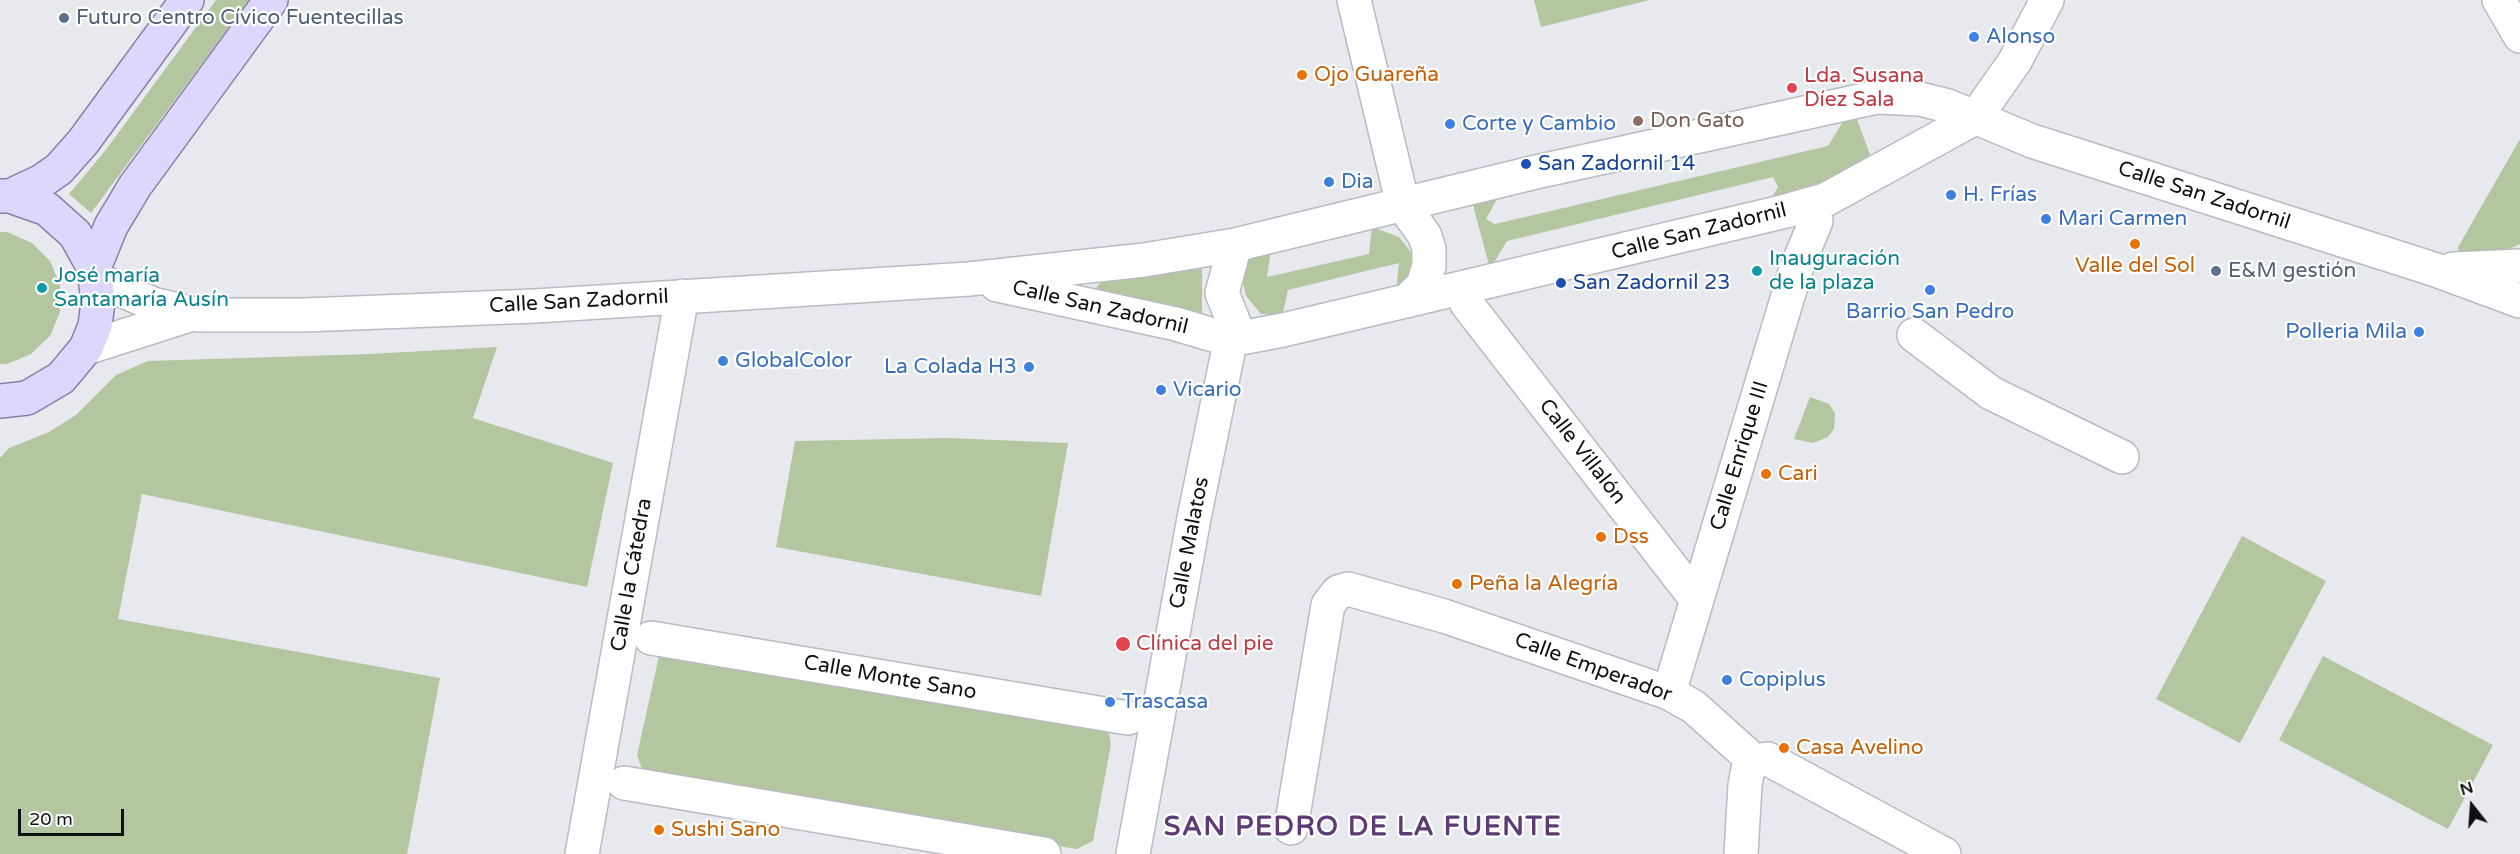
<!DOCTYPE html>
<html>
<head>
<meta charset="utf-8">
<style>
	body { margin:0 }
	#map { position:relative; width:2520px; height:854px; overflow:hidden; background:#e7e9ef; font-family:"Varela Round",sans-serif }
	canvas { display:block }
	.north { position:absolute; left:2442px; top:776px; width:60px; height:60px; -webkit-text-stroke:4px #fff; paint-order:stroke; rotate:343deg; font-size:16px; font-weight:700; line-height:24px; text-align:center; color:#0f1012 }
	.north::after { content:''; display:block; margin:auto; width:21px; height:27px; background:#0f1012; clip-path:polygon(50% 0,100% 100%,50% 72%,0 100%) }
	.scale { position:absolute; left:18px; top:809px; width:106px; height:27px; box-sizing:border-box; border:3px solid #0f1012; border-top:0; padding-left:8px; font-size:18px; line-height:21px; white-space:nowrap; color:#0f1012; -webkit-text-stroke:4px #fff; paint-order:stroke }
</style>
</head>
<body>
<div id="map">
<canvas width="2520" height="854"></canvas>
<div class="north">N</div>
<div class="scale">20 m</div>
</div>
<script>
const ctx = document.querySelector('canvas').getContext('2d');
ctx.lineJoin = 'round';
function fillPath(path, color) { ctx.fillStyle = color; ctx.fill(path, 'evenodd'); }
const toPath = rows => new Path2D(rows.map(r => 'M' + r).join(''));
function strokePath(path, color, width, dash) { ctx.strokeStyle = color; ctx.lineWidth = width; ctx.lineCap = dash ? 'butt' : 'round'; ctx.setLineDash(dash || []); ctx.stroke(path); }
function label(font, color, halo, rows, align = 'center') {
  ctx.font = font + ' "Varela Round",sans-serif'; ctx.lineWidth = 4.5; ctx.setLineDash([]); ctx.textBaseline = 'middle'; ctx.strokeStyle = halo; ctx.fillStyle = color; for (const [text, x, y, turn = 0] of rows) {
    ctx.save(); ctx.translate(x, y); ctx.rotate((+turn || 0) * Math.PI / 180); ctx.textAlign = isNaN(turn) ? turn : align; if (halo) ctx.strokeText(text, 0, 0); ctx.fillText(text, 0, 0); ctx.restore();
  }
}
fillPath(toPath([
	[216,0,249,0,91,213,69,194,105,151],
	[1534,0,1650,0,1541,27],
	[1855,114,1872,160,1825,186,1769,202,1778,187,1773,177,1507,241,1490,269,1473,205,1497,199,1486,219,1495,224,1828,146,1847,115],
	[2520,139,2520,244,2494,256,2467,255,2457,249],
	[1372,227,1399,237,1410,251,1414,263,1409,283,1396,290,1399,263,1288,290,1282,316,1261,314,1246,296,1242,277,1249,259,1271,250,1267,277,1369,254],
	[0,232,7,232,32,243,50,261,60,285,60,312,50,336,31,354,7,364,0,364],
	[1202,265,1202,318,1100,301,1096,288,1104,278],
	[497,347,473,418,613,463,587,587,142,494,118,619,440,678,407,854,0,854,0,458,9,448,49,432,76,415,116,375,148,361,369,354],
	[1810,397,1829,404,1835,413,1834,429,1828,437,1813,443,1794,439],
	[948,438,1068,443,1041,596,776,547,795,441],
	[2242,536,2326,581,2240,743,2156,699],
	[659,656,1104,728,1109,734,1111,744,1093,841,1077,849,653,780,643,772,637,755],
	[2323,656,2493,745,2448,829,2279,740]
]), '#b3c6a0');
const minor = toPath([
	[1354,0,1403,205,1425,236,1429,249,1429,266,1423,285,1407,301],
	[2499,0,2520,36],
	[2453,269,2520,266],
	[96,279,153,304,198,315,304,315,535,306,969,279,1144,260,1235,245,1536,172,1877,97,1920,99,1948,106,2032,141,2433,269,2520,301],
	[997,285,1176,324,1230,340,1283,330,1786,211,1825,200,1975,118,2015,61,2047,0],
	[1467,304,1697,600],
	[1914,335,1991,393,2122,457],
	[86,348,189,315],
	[651,638,1128,718],
	[1669,693,1796,269,1816,221],
	[1754,761,1768,759,1944,854],
	[624,783,1044,854],
	[1291,828,1328,605,1338,592,1348,589,1444,616,1669,693,1694,707,1754,761],
	[582,854,682,296],
	[1133,854,1194,518,1234,323,1222,293,1235,245],
	[1741,854,1745,785,1748,769,1754,761]
]);
const major = toPath([
	[0,196,10,196,47,209,75,234,94,268,98,302,95,326,86,348,61,378,27,398,0,401],
	[10,196,42,181,59,169,83,142,187,0],
	[94,268,111,226,135,186,271,0]
]);
strokePath(minor, '#b8bbc1', 36);
strokePath(major, '#8780a9', 36);
strokePath(minor, '#fff', 33);
strokePath(major, '#ddd7fc', 33);
for (const [x, y, r, color] of [
	[64,18,6,"#5c6f8a"],
	[1974,37,6,"#3f7fe0"],
	[1302,75,6,"#e8710a"],
	[1792,88,6,"#e0444e"],
	[1638,121,6,"#8d6e63"],
	[1450,124,6,"#3f7fe0"],
	[1526,164,6,"#1a4fb4"],
	[1329,182,6,"#3f7fe0"],
	[1951,195,6,"#3f7fe0"],
	[2046,219,6,"#3f7fe0"],
	[2135,244,6,"#e8710a"],
	[1757,271,6,"#0f9aa8"],
	[2216,271,6,"#5c6f8a"],
	[1561,283,6,"#1a4fb4"],
	[42,288,6,"#0f9aa8"],
	[1930,290,6,"#3f7fe0"],
	[2419,332,6,"#3f7fe0"],
	[723,361,6,"#3f7fe0"],
	[1029,367,6,"#3f7fe0"],
	[1161,390,6,"#3f7fe0"],
	[1766,474,6,"#e8710a"],
	[1601,537,6,"#e8710a"],
	[1457,584,6,"#e8710a"],
	[1123,644,8,"#e0444e"],
	[1727,680,6,"#3f7fe0"],
	[1110,702,6,"#3f7fe0"],
	[1784,748,6,"#e8710a"],
	[659,830,6,"#e8710a"]
]) { const dot = new Path2D(); dot.arc(x, y, r, 0, 2 * Math.PI); ctx.fillStyle = color; ctx.fill(dot); strokePath(dot, '#fff', 2); }
label('21px', '#4e5e75', '#fff', [
	["Futuro Centro Cívico Fuentecillas",76,18],
	["E&M gestión",2228,271]
], 'left');
label('21px', '#366cbe', '#fff', [
	["Alonso",1986,37],
	["Corte y Cambio",1462,124],
	["Dia",1341,182],
	["H. Frías",1963,195],
	["Mari Carmen",2058,219],
	["Barrio San Pedro",1930,312,"center"],
	["Polleria Mila",2407,332,"right"],
	["GlobalColor",735,361],
	["La Colada H3",1017,367,"right"],
	["Vicario",1173,390],
	["Copiplus",1739,680],
	["Trascasa",1122,702]
], 'left');
label('21px', '#c56008', '#fff', [
	["Ojo Guareña",1314,75],
	["Valle del Sol",2135,266,"center"],
	["Cari",1778,474],
	["Dss",1613,537],
	["Peña la Alegría",1469,584],
	["Casa Avelino",1796,748],
	["Sushi Sano",671,830]
], 'left');
label('21px', '#be3a42', '#fff', [
	["Lda. Susana",1804,76],
	["Díez Sala",1804,100],
	["Clínica del pie",1136,644]
], 'left');
label('21px', '#785e54', '#fff', [
	["Don Gato",1650,121]
], 'left');
label('21px', '#164399', '#fff', [
	["San Zadornil 14",1538,164],
	["San Zadornil 23",1573,283]
], 'left');
label('21px', '#0f1012', '#fff', [
	["Calle San Zadornil",2204,196,18],
	["Calle San Zadornil",1699,232,-14],
	["Calle San Zadornil",579,302,-3],
	["Calle San Zadornil",1100,308,13],
	["Calle Villalón",1582,452,52],
	["Calle Enrique III",1740,456,-73],
	["Calle Malatos",1190,543,-79],
	["Calle la Cátedra",632,575,-80],
	["Calle Emperador",1593,668,20],
	["Calle Monte Sano",890,678,10]
]);
label('21px', '#0d838f', '#fff', [
	["Inauguración",1769,259],
	["de la plaza",1769,283],
	["José maría",54,276],
	["Santamaría Ausín",54,300]
], 'left');
ctx.letterSpacing = '1.5px';
label('bold 27px', '#5d3b75', '#fff', [
	["SAN PEDRO DE LA FUENTE",1363,828]
]);
ctx.letterSpacing = '0px';
</script>
</body>
</html>
